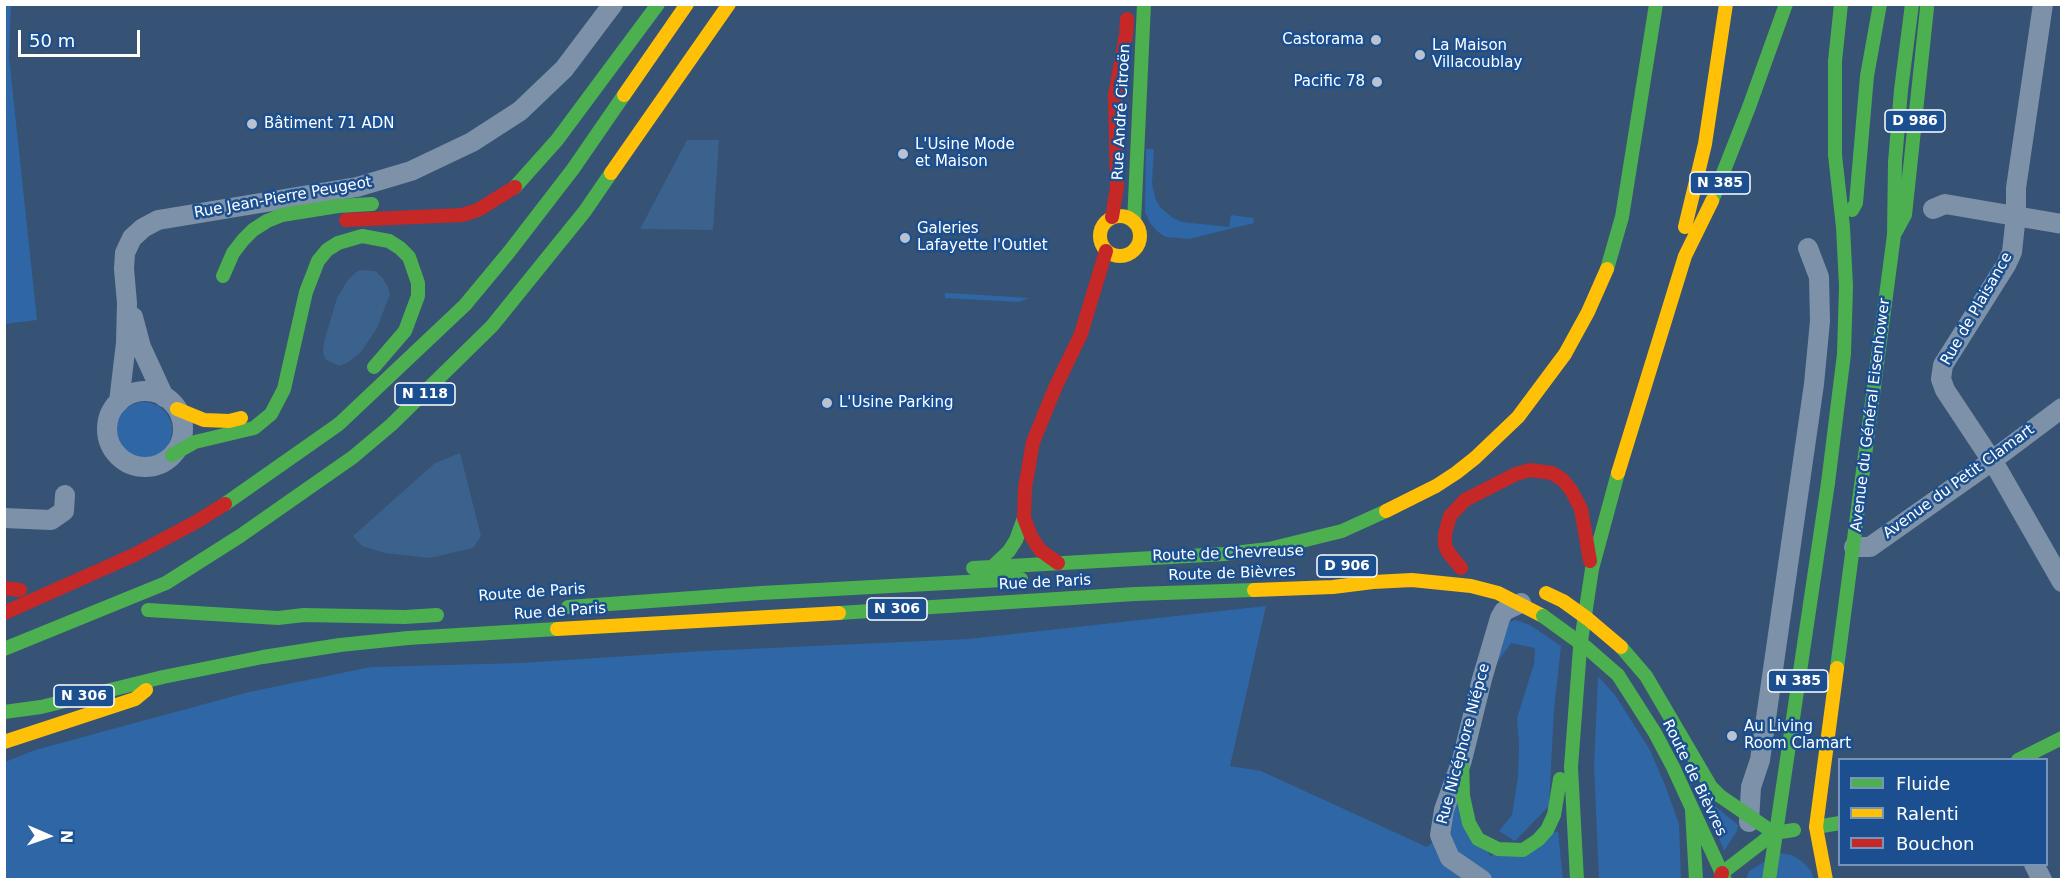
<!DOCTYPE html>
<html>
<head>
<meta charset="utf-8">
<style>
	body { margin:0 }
	#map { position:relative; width:2066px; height:884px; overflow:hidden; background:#365274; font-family:"DejaVu Sans",sans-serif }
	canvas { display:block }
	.frame { position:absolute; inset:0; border:6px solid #fff; pointer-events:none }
	.legend { position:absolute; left:1838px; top:758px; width:210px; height:108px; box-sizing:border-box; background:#1b4f8f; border:2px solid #7695bc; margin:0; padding:8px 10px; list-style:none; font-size:18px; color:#fff }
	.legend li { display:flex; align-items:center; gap:12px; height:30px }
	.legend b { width:30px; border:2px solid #7695bc }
	.north { position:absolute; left:18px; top:806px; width:60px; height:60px; -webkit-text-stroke:4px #1b4f8f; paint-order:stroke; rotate:92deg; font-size:16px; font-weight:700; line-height:24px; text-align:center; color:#fff }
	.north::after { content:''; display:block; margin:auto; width:21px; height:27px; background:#fff; clip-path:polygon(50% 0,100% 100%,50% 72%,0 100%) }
	.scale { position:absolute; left:18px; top:30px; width:122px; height:27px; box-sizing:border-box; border:3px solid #fff; border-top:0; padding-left:8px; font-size:18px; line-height:21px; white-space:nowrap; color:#fff; -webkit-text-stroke:4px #1b4f8f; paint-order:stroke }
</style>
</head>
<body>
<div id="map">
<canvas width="2066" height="884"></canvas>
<div class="frame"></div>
<ul class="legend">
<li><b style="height:8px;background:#4caf50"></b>Fluide</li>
<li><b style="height:8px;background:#ffc107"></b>Ralenti</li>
<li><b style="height:8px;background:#c62828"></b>Bouchon</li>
</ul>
<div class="north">N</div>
<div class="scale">50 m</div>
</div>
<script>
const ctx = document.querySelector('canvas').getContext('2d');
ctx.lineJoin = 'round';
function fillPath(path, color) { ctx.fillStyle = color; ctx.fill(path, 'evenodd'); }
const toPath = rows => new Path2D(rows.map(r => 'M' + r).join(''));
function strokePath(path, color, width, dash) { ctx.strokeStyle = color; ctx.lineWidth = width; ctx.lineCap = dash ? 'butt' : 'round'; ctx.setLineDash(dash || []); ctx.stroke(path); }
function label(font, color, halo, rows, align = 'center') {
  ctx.font = font + ' "DejaVu Sans",sans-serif'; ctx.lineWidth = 5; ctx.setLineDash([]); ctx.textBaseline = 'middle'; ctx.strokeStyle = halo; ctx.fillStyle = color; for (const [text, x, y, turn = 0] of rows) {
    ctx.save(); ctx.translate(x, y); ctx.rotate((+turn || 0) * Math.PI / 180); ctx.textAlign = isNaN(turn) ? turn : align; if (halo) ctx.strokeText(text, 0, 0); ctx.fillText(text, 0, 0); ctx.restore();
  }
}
fillPath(toPath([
	[11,5,9,57,37,320,5,324,4,5],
	[1146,149,1154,149,1152,184,1156,200,1160,207,1173,218,1182,222,1229,227,1231,215,1253,218,1254,223,1189,239,1166,237,1158,232,1150,223,1145,212],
	[945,293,966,294,1029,298,1019,302,945,298],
	'116 430a28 28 0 1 1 56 0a28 28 0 1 1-56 0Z',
	[1266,606,1230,766,1261,771,1427,847,1444,832,1457,789,1490,856,1558,831,1563,880,5,880,5,762,35,750,249,692,371,667,521,663,703,651,968,639],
	[1516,620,1530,625,1561,646,1554,709,1549,806,1515,841,1499,831,1512,815,1518,777,1519,745,1517,718,1534,664,1535,648,1511,643,1496,664,1504,628,1509,622],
	[1598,676,1615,695,1650,750,1665,785,1679,824,1681,879,1599,879,1594,767],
	[1702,795,1738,825,1737,831,1724,851],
	[1780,853,1792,855,1803,862,1811,871,1814,880,1746,880,1749,871]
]), '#2f66a5');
fillPath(toPath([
	[687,140,719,140,713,230,640,229],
	[360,270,375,271,382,277,388,287,390,294,377,328,361,352,347,363,339,366,326,360,323,353,324,342,337,298,347,281,355,273],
	[460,453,481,536,473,548,430,558,385,553,362,546,353,536,435,463]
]), '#3b618d');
strokePath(toPath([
	[2043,4,2016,188,2016,215,2012,252,2006,265,1943,365,1941,379,1945,390,1998,470,2062,582],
	[1933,209,1945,204,2062,224],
	[133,317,141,347,164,397],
	'107 429a38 38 0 1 1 76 0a38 38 0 1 1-76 0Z',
	[119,402,126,343,127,303,124,269,125,253,132,238,143,228,158,220,357,187,411,171,472,142,520,111,564,69,613,4],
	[4,518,51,520,64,511,65,495],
	[1854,547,1870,547,1982,468,2062,408],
	[1749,822,1751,787,1760,760,1814,384,1820,321,1819,277,1808,248],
	[2034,864,2042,880],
	[1482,880,1450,858,1440,835,1444,810,1462,760,1482,679,1500,618,1504,611,1521,603]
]), '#7d92a8', 20);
strokePath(toPath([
	[515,187,557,140,658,4],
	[1712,201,1749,107,1786,4],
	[1852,210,1856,203,1867,76,1880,4],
	[1134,222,1144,4],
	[1894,235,1895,162,1901,90,1912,4],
	[1607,269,1622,217,1656,4],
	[223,276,233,253,243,240,253,230,267,221,282,215,338,206,372,204],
	[172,455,195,442,254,428,271,414,284,389,306,292,318,261,327,250,338,243,362,236,389,241,400,248,409,257,418,283,418,296,405,331,374,367],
	[1828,483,1844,354,1846,286,1843,227,1835,155,1835,61,1841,4],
	[225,504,339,424,465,305,509,252,573,169,624,95],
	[992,567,1224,554,1269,549,1342,531,1386,511],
	[973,568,992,567,1009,551,1016,540,1024,518],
	[568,607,761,593,1021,579],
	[148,610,278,618,304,615],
	[839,613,1135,594,1254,590],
	[304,615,405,617,437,615],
	[1621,647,1646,676,1711,787,1720,796,1774,833],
	[4,649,166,583,240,536,353,457,391,425,492,326,585,211,611,173],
	[1837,668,1894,235,1905,215,1927,8],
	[1618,675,1655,733,1673,767,1725,880],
	[163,677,263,657,340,645,408,638,557,629],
	[4,712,41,707,163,677],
	[1462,760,1463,796,1469,823,1478,839,1498,849,1523,850,1538,840,1547,830,1554,815,1560,779],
	[2018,760,2062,738],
	[1692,810,1696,880],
	[1816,827,1840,823],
	[1722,873,1774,833,1794,830],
	[1577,880,1571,767,1580,648,1592,569,1618,473]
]), '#4caf50', 14);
strokePath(toPath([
	[624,95,687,4],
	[611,173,729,4],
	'1100 236a20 20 0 1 1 40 0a20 20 0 1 1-40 0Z',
	[1685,227,1705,144,1726,4],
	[177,409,204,420,229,421,241,418],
	[1618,473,1685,256,1712,201],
	[1386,511,1436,486,1456,473,1475,458,1518,417,1565,354,1588,312,1607,269],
	[1254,590,1333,587,1373,582,1412,580,1471,586,1498,593,1543,616],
	[557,629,839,613],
	[4,742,135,699,146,690],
	[1826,880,1816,827,1837,668]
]), '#ffc107', 14);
strokePath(toPath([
	[1112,217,1117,187,1115,95,1126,35,1127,19],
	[346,220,462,215,478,210,515,187],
	[1024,518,1025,488,1033,442,1055,388,1081,334,1106,251],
	[1024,518,1031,536,1040,550,1058,563],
	[1461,568,1448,552,1445,545,1445,534,1450,516,1465,500,1516,474,1530,470,1552,473,1563,480,1571,490,1581,509,1590,561],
	[4,588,20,590],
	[4,613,134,555,196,522,225,504],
	[1720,880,1722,873]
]), '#c62828', 14);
strokePath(toPath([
	[1543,616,1587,648,1618,675],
	[1769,880,1828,483]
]), '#4caf50', 14);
strokePath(toPath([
	[1546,593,1563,601,1588,619,1621,647]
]), '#ffc107', 14);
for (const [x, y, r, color] of [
	[1376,40,6,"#b9c2ce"],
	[1420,55,6,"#b9c2ce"],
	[1377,82,6,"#b9c2ce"],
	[252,124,6,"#b9c2ce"],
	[903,154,6,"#b9c2ce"],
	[905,238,6,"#b9c2ce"],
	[827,403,6,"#b9c2ce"],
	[1732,736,6,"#b9c2ce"]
]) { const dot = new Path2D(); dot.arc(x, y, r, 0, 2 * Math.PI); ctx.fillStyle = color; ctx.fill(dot); strokePath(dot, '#1b4f8f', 2); }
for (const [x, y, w] of [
	[1915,121,60],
	[1720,183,60],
	[425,394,60],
	[1347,566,60],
	[897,609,60],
	[1798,681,60],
	[84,696,60]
]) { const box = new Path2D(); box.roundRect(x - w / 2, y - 11, w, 22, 4.5); ctx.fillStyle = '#1b4f8f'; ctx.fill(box); strokePath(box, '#fff', 1.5); }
label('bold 14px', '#fff', null, [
	["D 986",1915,121],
	["N 385",1720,183],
	["N 118",425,394],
	["D 906",1347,566],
	["N 306",897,609],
	["N 385",1798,681],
	["N 306",84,696]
]);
label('15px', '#fff', '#1b4f8f', [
	["Castorama",1364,40,"right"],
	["La Maison",1432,46],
	["Villacoublay",1432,63],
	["Pacific 78",1365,82,"right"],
	["Bâtiment 71 ADN",264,124],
	["L'Usine Mode",915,145],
	["et Maison",915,162],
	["Galeries",917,229],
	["Lafayette l'Outlet",917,246],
	["L'Usine Parking",839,403],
	["Au Living",1744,727],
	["Room Clamart",1744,744]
], 'left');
label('15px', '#fff', '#1b4f8f', [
	["Rue André Citroën",1122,112,-87],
	["Rue Jean-Pierre Peugeot",283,198,-10],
	["Rue de Plaisance",1977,309,-60],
	["Avenue du Général Eisenhower",1871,415,-83],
	["Avenue du Petit Clamart",1959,482,-36],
	["Route de Chevreuse",1228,554,-2],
	["Route de Bièvres",1232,574,-2],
	["Rue de Paris",1045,583,-3],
	["Route de Paris",532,593,-4],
	["Rue de Paris",560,612,-4],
	["Rue Nicéphore Niépce",1464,744,-75],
	["Route de Bièvres",1694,778,64]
]);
</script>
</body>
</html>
